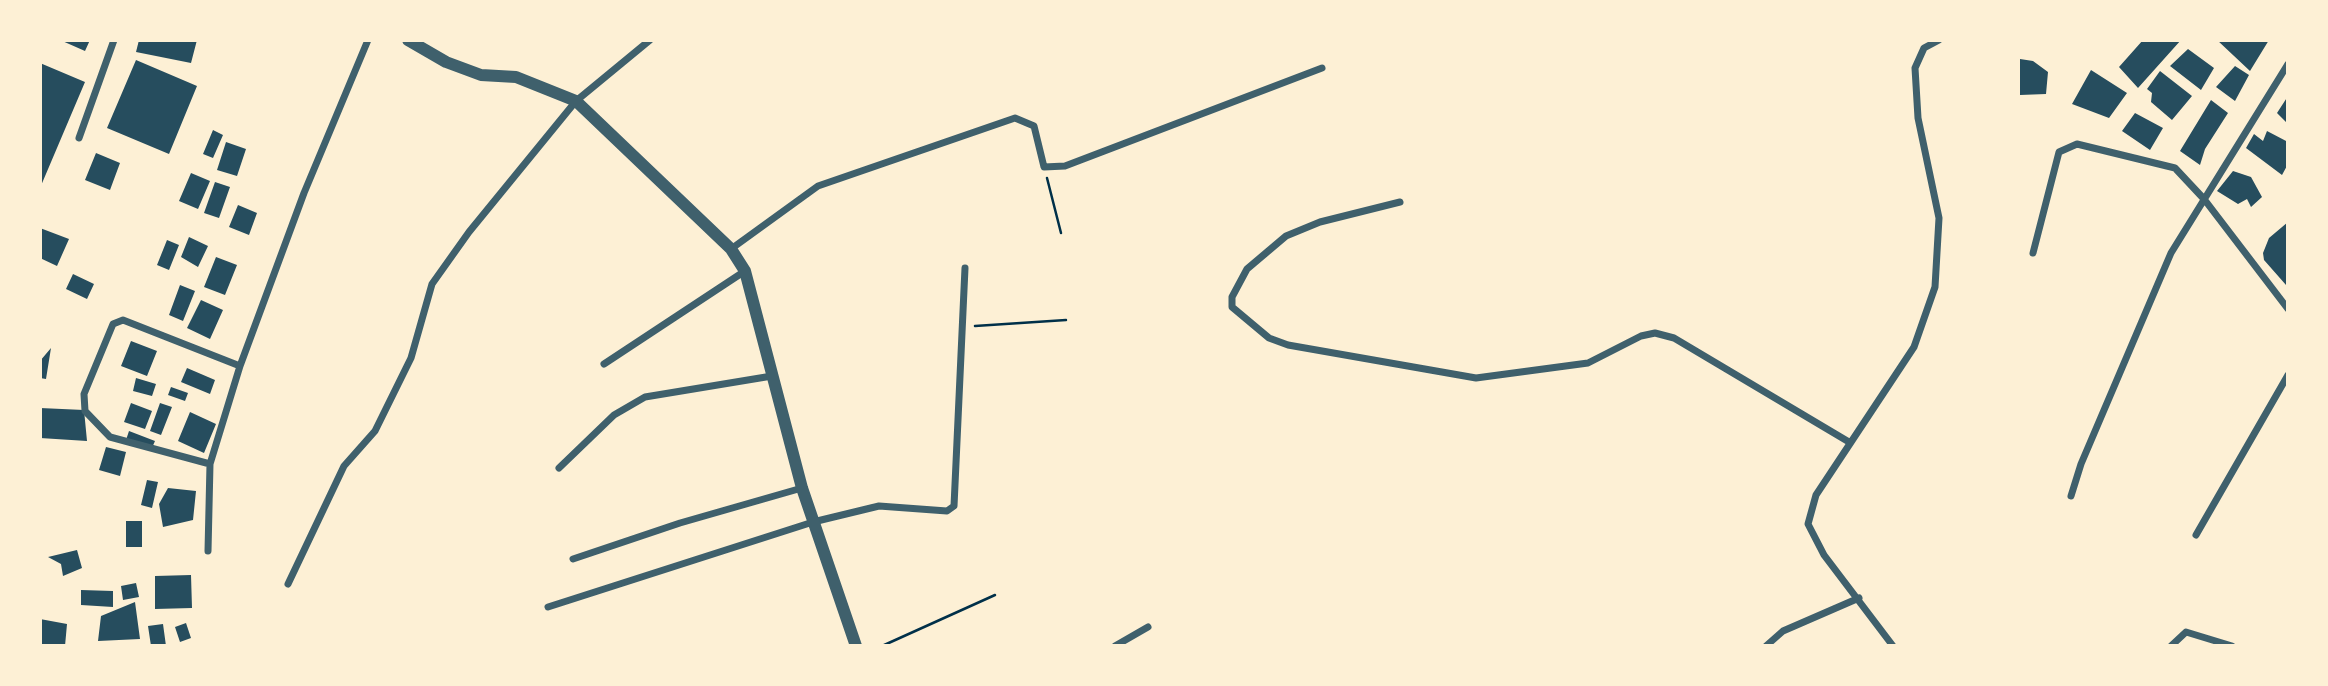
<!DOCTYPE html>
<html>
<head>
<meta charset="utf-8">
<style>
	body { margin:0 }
	#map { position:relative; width:2328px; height:686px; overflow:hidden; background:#fdf0d5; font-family:"Public Sans",sans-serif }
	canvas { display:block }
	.frame { position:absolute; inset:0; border:42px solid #fdf0d5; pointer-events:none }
</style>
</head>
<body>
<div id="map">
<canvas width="2328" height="686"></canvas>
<div class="frame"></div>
</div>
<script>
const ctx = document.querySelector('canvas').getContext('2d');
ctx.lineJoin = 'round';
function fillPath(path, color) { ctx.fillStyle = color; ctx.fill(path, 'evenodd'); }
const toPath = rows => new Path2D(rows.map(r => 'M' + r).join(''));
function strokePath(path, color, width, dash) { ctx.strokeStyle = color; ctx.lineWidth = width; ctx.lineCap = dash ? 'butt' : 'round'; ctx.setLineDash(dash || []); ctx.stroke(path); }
fillPath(toPath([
	[60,40,90,40,85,51],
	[139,40,197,40,191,63,136,52],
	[2143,40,2181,40,2138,88,2119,67],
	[2217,40,2269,40,2250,71],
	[2188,49,2214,68,2201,90,2170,66],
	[2020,59,2033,61,2048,72,2046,94,2020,95],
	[136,60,197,86,169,154,107,128],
	[40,63,85,82,40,188],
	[2235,66,2249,75,2235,101,2216,87],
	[2091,70,2127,93,2109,118,2072,104],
	[2160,71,2192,96,2172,120,2151,102,2152,93,2147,89],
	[2288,96,2288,124,2277,113],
	[2211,100,2228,113,2205,149,2200,165,2180,151],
	[2135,113,2163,128,2150,150,2122,131],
	[213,130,223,135,213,158,203,154],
	[2267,131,2288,142,2288,164,2282,175,2246,148,2254,134,2263,141],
	[226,142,246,149,237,176,217,170],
	[96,153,120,163,110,190,85,180],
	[2233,171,2251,177,2262,197,2251,207,2247,199,2238,204,2217,191],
	[191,173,210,181,198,209,179,201],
	[215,182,230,187,219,218,204,213],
	[238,205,257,213,249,235,229,227],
	[2288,222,2288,283,2286,285,2264,260,2263,253,2269,238],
	[40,228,69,239,57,266,40,258],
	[189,237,208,246,198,267,181,257],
	[167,240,179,245,169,270,157,265],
	[216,257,237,265,225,295,204,287],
	[73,274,94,284,87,299,66,289],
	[180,285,195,291,183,321,169,315],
	[201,300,223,310,210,339,187,328],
	[131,341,157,351,147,376,121,366],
	[51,348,46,379,40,378,40,361],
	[187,368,215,380,210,394,181,382],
	[136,378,156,384,152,396,133,391],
	[171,387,188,393,185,401,168,395],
	[131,403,152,411,145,429,124,422],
	[160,403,172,407,161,435,150,431],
	[40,408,84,410,87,441,40,438],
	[190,412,216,424,204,453,178,441],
	[129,431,155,441,151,450,126,440],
	[106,447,126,452,120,476,99,470],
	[147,480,158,482,152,508,141,505],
	[168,488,196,491,193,520,163,527,159,504],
	[126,521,142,521,142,547,126,547],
	[77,550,82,568,63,576,61,564,48,557],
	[191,575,192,608,155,609,155,576],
	[136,583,139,597,123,600,121,586],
	[81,590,113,591,113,607,81,605],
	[135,602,140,639,98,641,101,616],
	[40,619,67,624,65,646,40,646],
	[186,623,191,638,180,642,175,627],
	[163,624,166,646,151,646,148,626]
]), '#264d5e');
strokePath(toPath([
	[1047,178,1061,233],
	[975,326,1066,320],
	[882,646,995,595]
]), '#003049', 2.5);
strokePath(toPath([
	[79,138,114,40],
	[1400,202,1320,222,1286,236,1247,269,1232,297,1232,307,1269,338,1288,345,1476,378,1588,363,1641,336,1655,333,1674,338,1849,442],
	[731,249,818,186,1015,118,1034,126,1044,167,1065,166,1322,68],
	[2033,253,2059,152,2077,144,2175,168,2204,199,2288,309],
	[604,364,745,271],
	[210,464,110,437,85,411,84,394,113,324,123,320,240,366],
	[559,468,614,415,645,397,772,376],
	[2071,496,2081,464,2171,253,2288,64],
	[2196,535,2288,375],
	[208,551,210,464,240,366,304,193,368,40],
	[573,559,680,523,802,488],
	[288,584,344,466,375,431,411,358,432,284,469,232,576,101,650,40],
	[548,607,813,522,879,506,947,511,954,506,965,268],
	[1115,646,1148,627],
	[1766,646,1783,631,1859,598],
	[1893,646,1824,555,1808,524,1816,495,1914,347,1935,287,1939,218,1918,118,1915,68,1924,48,1939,40],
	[2171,646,2186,632,2232,646]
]), '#3f606c', 7);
strokePath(toPath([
	[408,40,446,62,481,75,516,77,576,101,731,249,745,271,802,488,856,646]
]), '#3f606c', 12);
</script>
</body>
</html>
